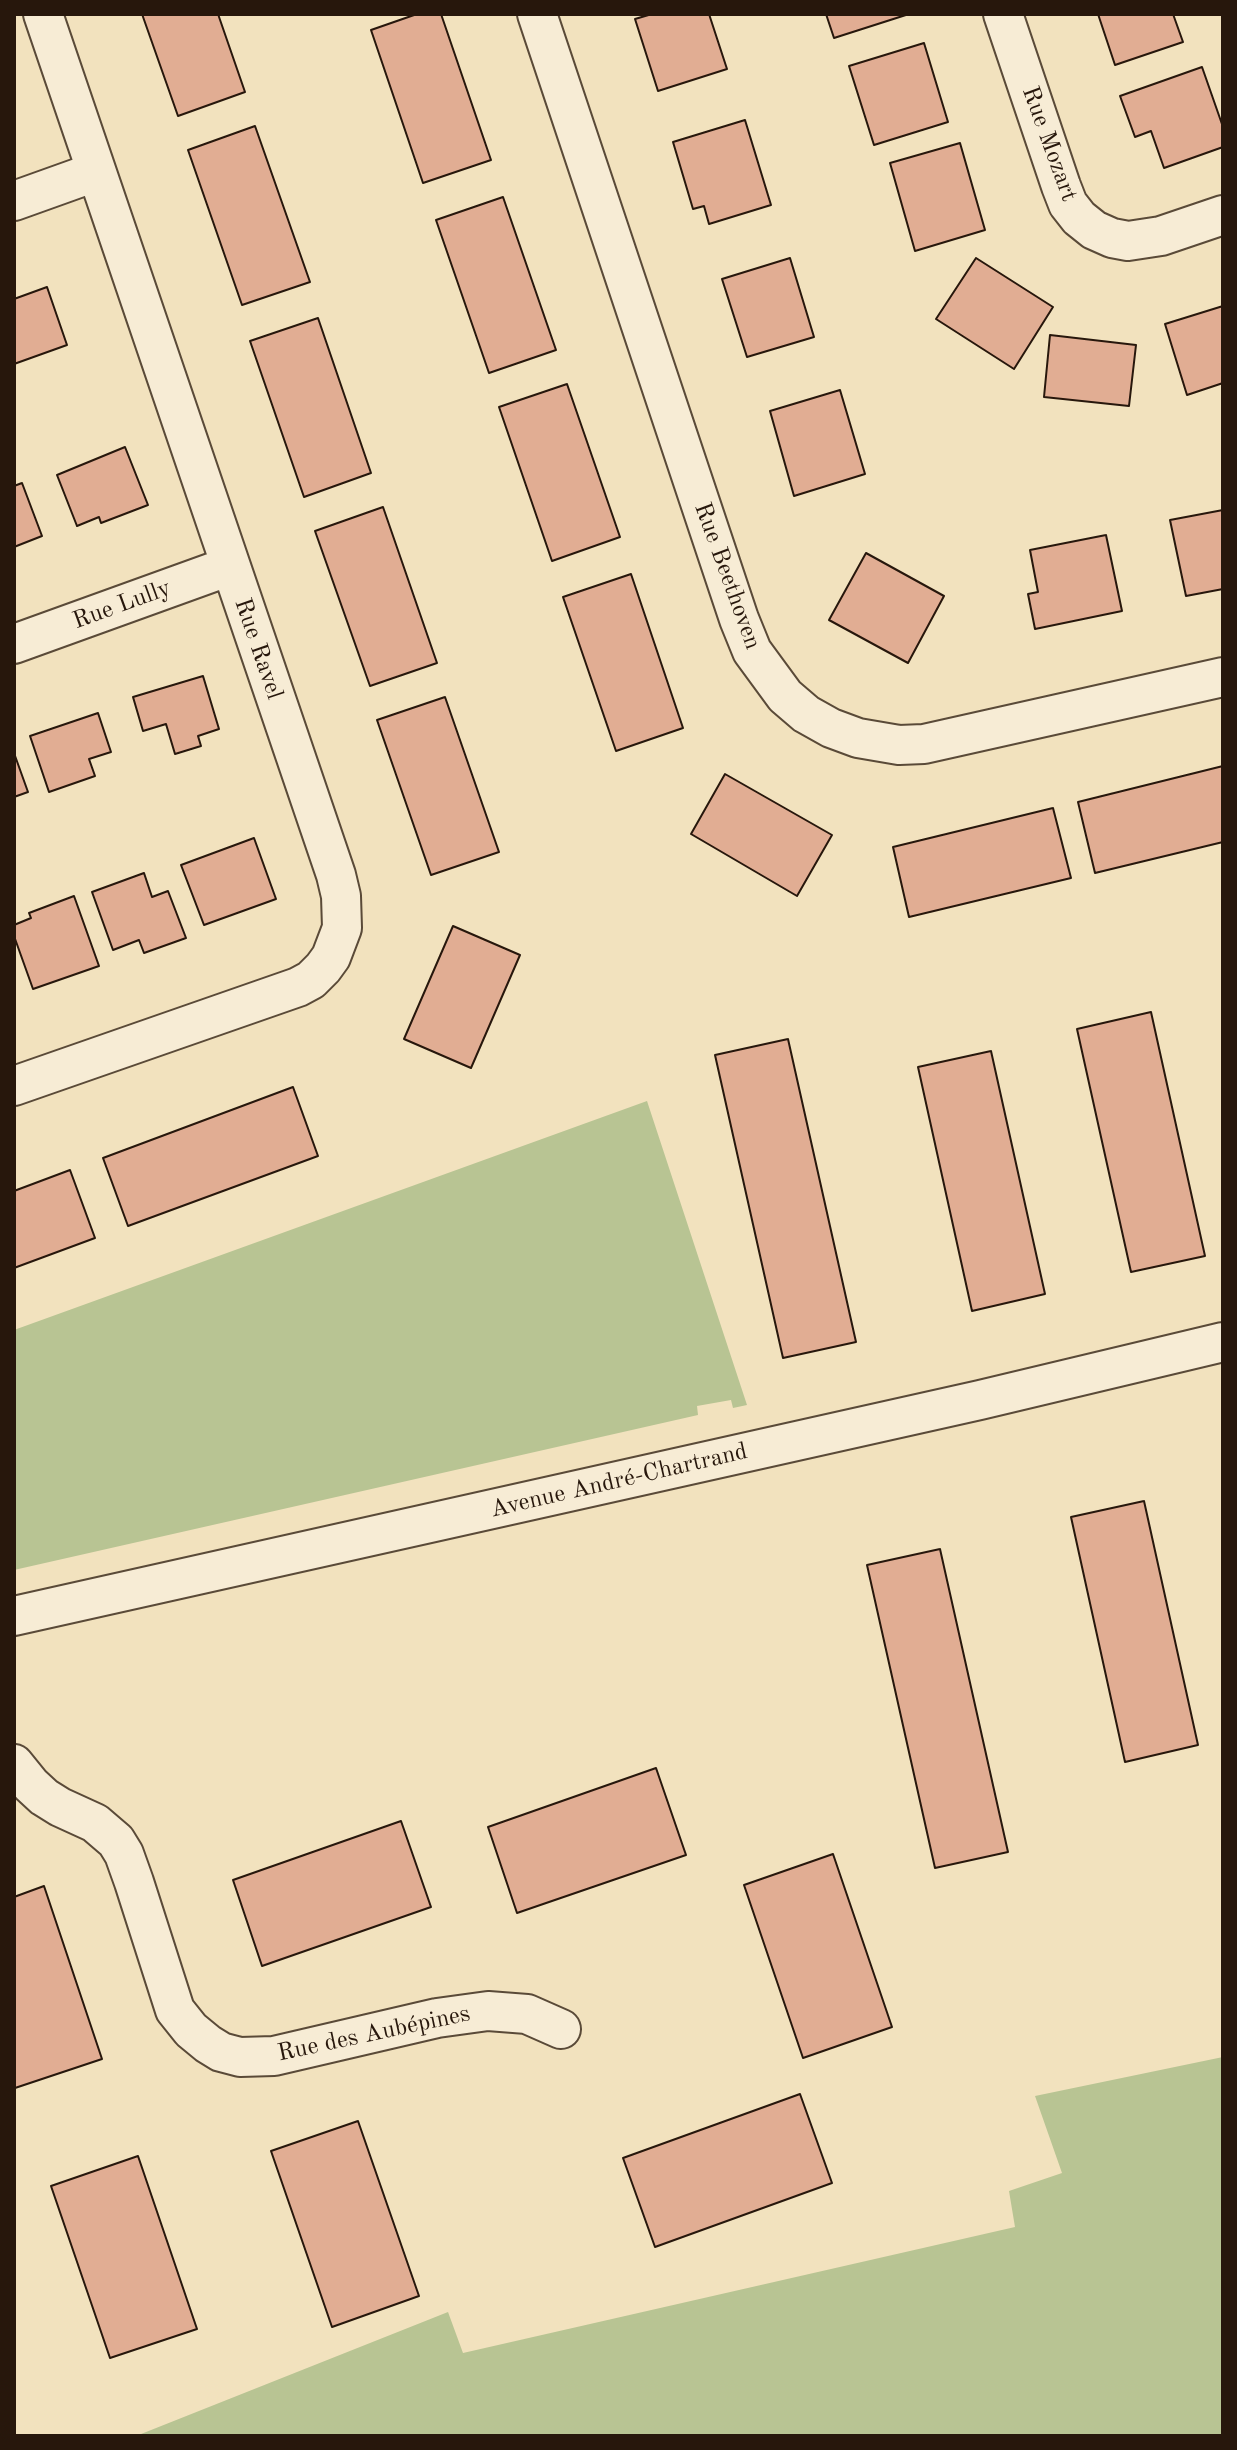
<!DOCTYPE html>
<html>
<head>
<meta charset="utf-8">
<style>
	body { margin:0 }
	#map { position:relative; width:1237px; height:2450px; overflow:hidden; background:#f2e2be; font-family:"Old Standard TT",serif }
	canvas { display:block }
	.frame { position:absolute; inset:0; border:16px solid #27170c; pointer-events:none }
</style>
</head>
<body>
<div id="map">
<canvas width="1237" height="2450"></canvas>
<div class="frame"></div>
</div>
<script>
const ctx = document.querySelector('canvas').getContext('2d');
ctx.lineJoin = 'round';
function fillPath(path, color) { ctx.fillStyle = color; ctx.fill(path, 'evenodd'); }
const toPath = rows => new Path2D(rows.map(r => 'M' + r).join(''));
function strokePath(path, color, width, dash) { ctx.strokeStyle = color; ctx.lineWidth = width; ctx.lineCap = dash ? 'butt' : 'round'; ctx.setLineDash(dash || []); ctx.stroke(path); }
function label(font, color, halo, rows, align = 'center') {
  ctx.font = font + ' "Old Standard TT",serif'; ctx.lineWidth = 7; ctx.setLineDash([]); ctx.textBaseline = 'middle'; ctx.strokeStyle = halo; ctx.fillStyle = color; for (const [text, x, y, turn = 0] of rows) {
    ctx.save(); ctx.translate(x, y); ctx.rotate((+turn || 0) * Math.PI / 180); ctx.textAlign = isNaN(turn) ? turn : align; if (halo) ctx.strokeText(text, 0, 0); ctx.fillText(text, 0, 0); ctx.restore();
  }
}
fillPath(toPath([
	[647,1101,747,1405,733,1408,731,1400,697,1406,698,1415,14,1570,14,1330],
	[1223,2057,1223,2436,136,2436,448,2312,463,2353,1015,2227,1009,2191,1062,2173,1035,2096]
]), '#b8c493');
const building = toPath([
	[142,14,218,14,245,92,178,116,142,14],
	[417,14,441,14,491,160,423,183,371,30,417,14],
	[652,14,709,14,727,69,658,91,635,19,652,14],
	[826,14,909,14,834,38,826,14],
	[1098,14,1173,14,1183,42,1115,65,1098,14],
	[924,43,948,122,874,145,849,66,924,43],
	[1202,67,1223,127,1223,147,1164,168,1151,131,1135,137,1120,96,1202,67],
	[745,120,771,205,709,224,704,206,693,209,673,142,745,120],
	[255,126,310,282,242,305,188,150,255,126],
	[960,143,985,230,915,251,890,163,960,143],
	[503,197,556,350,489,373,436,220,503,197],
	[790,258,814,337,747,357,722,279,790,258],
	[976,258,1053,307,1014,369,936,319,976,258],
	[47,287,67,345,14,364,14,299,47,287],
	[1223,306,1223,383,1187,395,1165,324,1223,306],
	[318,318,371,473,304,497,250,341,318,318],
	[1050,335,1136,345,1129,406,1044,397,1050,335],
	[567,384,620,537,552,561,499,407,567,384],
	[840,390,865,474,794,496,770,411,840,390],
	[125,447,148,505,101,523,99,517,77,526,57,475,125,447],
	[22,483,42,536,14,547,14,486,22,483],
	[383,507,437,663,370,686,315,531,383,507],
	[1223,510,1223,589,1186,596,1170,520,1223,510],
	[1106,535,1122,611,1035,629,1028,594,1038,592,1030,550,1106,535],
	[866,553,944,596,908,663,829,620,866,553],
	[631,574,683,728,616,751,563,597,631,574],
	[203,676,219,729,198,736,201,746,175,754,166,724,143,731,133,697,203,676],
	[445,697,499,852,431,875,377,720,445,697],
	[98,713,111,752,89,759,95,776,49,792,30,736,98,713],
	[14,753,28,792,14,797,14,753],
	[1223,766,1223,842,1095,873,1078,802,1223,766],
	[725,774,832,835,797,896,691,834,725,774],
	[1053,808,1071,878,909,917,893,847,1053,808],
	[254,838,276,899,204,925,181,865,254,838],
	[144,873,152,897,168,891,186,938,144,953,139,940,113,950,92,892,144,873],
	[74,896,99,966,33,989,14,936,14,925,31,918,29,913,74,896],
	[453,926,520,955,471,1068,404,1039,453,926],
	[1151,1012,1205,1256,1131,1272,1077,1029,1151,1012],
	[788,1039,856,1342,783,1358,715,1055,788,1039],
	[991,1051,1045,1294,972,1311,918,1067,991,1051],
	[293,1087,318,1156,128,1226,103,1158,293,1087],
	[70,1170,95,1238,14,1268,14,1191,70,1170],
	[1144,1501,1198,1745,1125,1762,1071,1517,1144,1501],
	[940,1549,1008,1852,935,1868,867,1565,940,1549],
	[656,1768,686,1855,517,1913,488,1827,656,1768],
	[401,1821,431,1907,262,1966,233,1880,401,1821],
	[833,1854,892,2027,803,2058,744,1885,833,1854],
	[44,1886,102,2059,15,2088,14,1897,44,1886],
	[800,2094,832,2183,655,2247,623,2158,800,2094],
	[358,2121,419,2296,332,2327,271,2151,358,2121],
	[138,2156,197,2329,110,2358,51,2186,138,2156]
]);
fillPath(building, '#e1ad93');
strokePath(building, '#27170c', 2);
const minor = toPath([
	[537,14,739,619,752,651,785,696,806,714,831,728,858,738,899,745,924,744,1223,677],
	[1003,14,1061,186,1068,204,1079,218,1094,230,1112,238,1128,241,1161,236,1223,215],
	[14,201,95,172],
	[14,644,230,566],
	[14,1086,298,987,311,980,323,968,331,957,342,928,341,896,336,875,43,14],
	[14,1616,980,1400,1223,1342],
	[14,1764,31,1785,44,1797,60,1807,95,1823,116,1841,124,1854,134,1882,175,2010,191,2030,208,2044,221,2052,240,2057,274,2056,437,2018,488,2011,527,2014,561,2029]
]);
strokePath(minor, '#5a4a38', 42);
strokePath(minor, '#f7ecd5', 38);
label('24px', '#27170c', '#f7ecd5', [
	["Rue Mozart",1049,144,70],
	["Rue Beethoven",727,576,70],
	["Rue Lully",122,605,-20],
	["Rue Ravel",258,649,71],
	["Avenue André-Chartrand",619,1481,-13],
	["Rue des Aubépines",374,2034,-12]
]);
</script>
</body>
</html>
